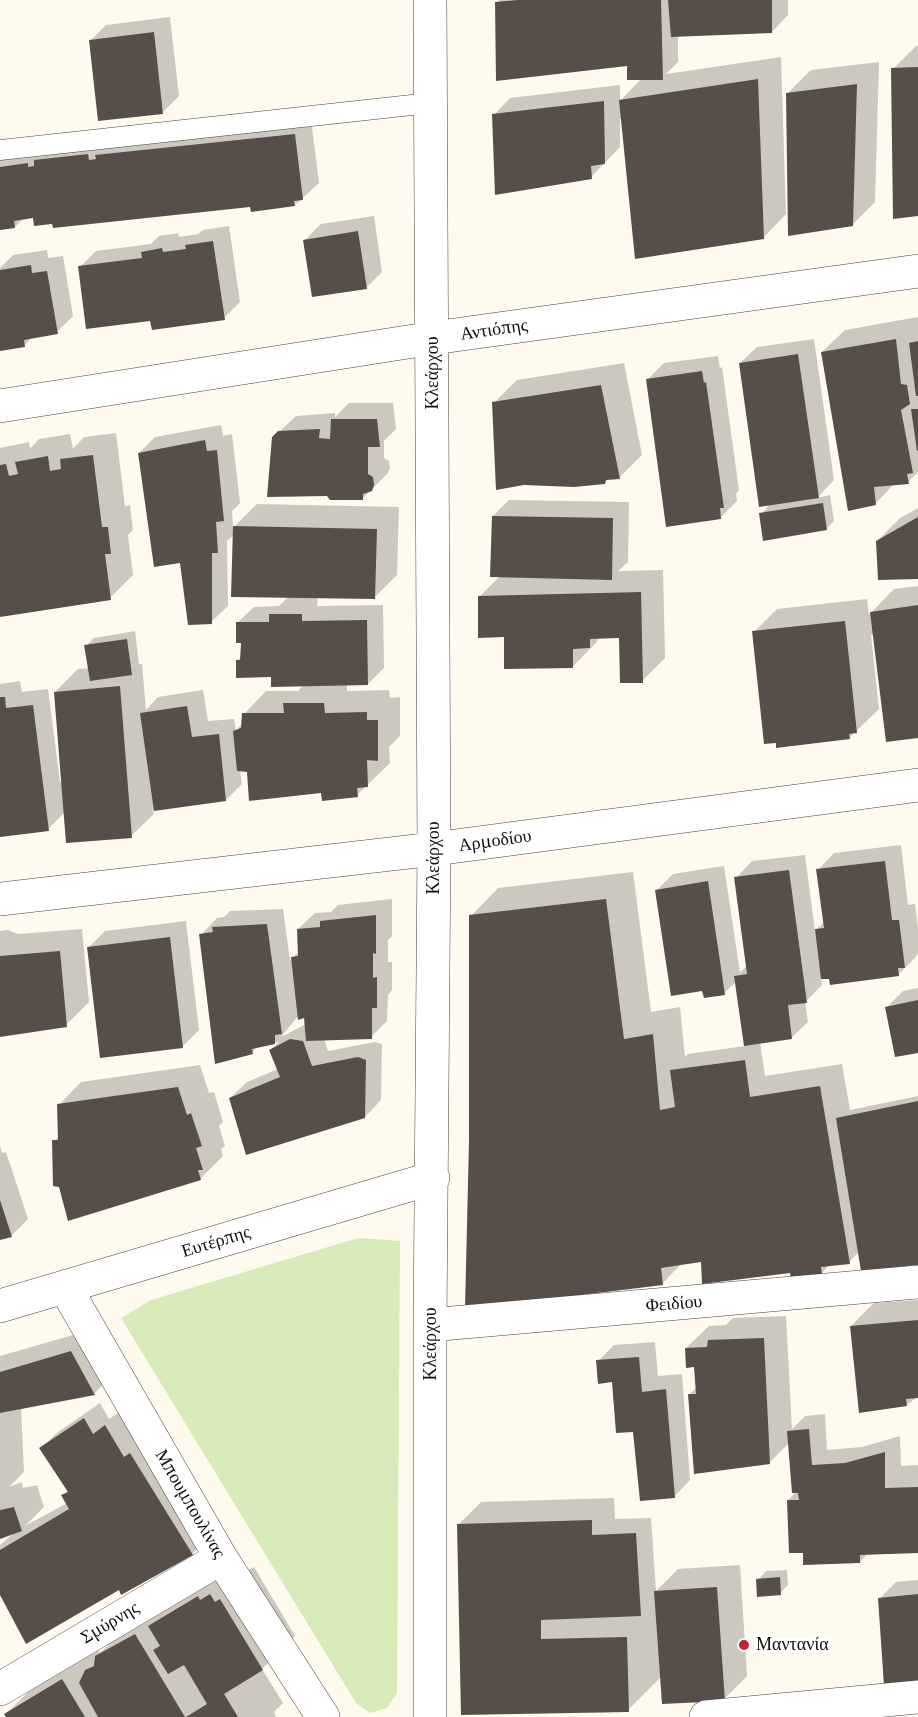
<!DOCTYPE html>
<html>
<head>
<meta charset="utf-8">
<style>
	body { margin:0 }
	canvas { display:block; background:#fffaee }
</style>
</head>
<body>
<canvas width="918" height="1717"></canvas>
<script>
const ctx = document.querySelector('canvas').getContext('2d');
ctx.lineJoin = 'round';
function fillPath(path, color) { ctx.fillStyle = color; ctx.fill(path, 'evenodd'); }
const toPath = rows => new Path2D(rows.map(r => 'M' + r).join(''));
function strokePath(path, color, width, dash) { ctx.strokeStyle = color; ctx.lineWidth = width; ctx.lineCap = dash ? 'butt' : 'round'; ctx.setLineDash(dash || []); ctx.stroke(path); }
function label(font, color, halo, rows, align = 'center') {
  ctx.font = font + ' Lora,serif'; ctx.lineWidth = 6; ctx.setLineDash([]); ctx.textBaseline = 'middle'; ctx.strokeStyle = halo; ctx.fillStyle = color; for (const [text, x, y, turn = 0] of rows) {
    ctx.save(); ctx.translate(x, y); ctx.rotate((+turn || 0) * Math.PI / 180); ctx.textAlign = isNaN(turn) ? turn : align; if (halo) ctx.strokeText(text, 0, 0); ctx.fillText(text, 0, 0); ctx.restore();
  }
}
fillPath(toPath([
	[358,1238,400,1241,397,1693,387,1708,370,1713,356,1703,121,1318,151,1300]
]), '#d6ebb7');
fillPath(toPath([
	[500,0,788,0,788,15,772,32,678,35,678,62,666,74,781,57,786,214,764,237,622,119,620,119,620,147,591,177,494,115,510,98,620,85,620,101,642,78,628,64,497,3],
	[170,17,179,96,163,112,90,41,106,25],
	[916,46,918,46,918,215,893,69],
	[879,62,875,202,852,225,788,93,811,70],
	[311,119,319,183,295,205,252,205,53,223,35,216,24,218,15,227,0,229,0,153],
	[374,216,382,272,366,288,305,240,321,224],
	[229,226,240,302,224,318,152,319,80,267,96,251,151,244,159,236,178,233,179,237,198,234,203,230],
	[47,250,48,258,63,256,73,316,57,332,33,336,24,346,0,350,0,268,13,255],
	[918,317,918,472,908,482,895,483,876,503,822,352,845,330],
	[814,339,834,480,817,498,830,495,834,521,826,529,761,514,771,503,740,363,757,347],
	[718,356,720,368,722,367,739,490,736,494,737,501,721,517,648,379,664,363],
	[624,363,642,455,619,478,609,478,604,482,494,403,517,380],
	[349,403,393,403,396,429,384,441,384,458,389,461,390,468,388,473,363,498,273,438,296,416,335,413,335,417],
	[221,425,223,436,232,434,240,503,232,511,233,528,257,504,399,507,397,575,374,598,318,597,317,606,383,605,384,668,368,684,347,684,347,691,389,690,390,698,400,697,400,736,389,747,390,763,357,795,322,791,240,770,242,784,226,800,153,810,154,814,131,836,65,812,48,829,0,835,0,684,20,681,22,692,48,689,60,782,63,782,55,692,78,669,89,668,86,646,94,638,135,631,139,664,142,664,146,710,158,697,203,690,208,721,234,719,236,730,243,723,244,714,266,691,298,691,303,685,272,676,238,660,242,656,242,641,237,623,254,607,279,606,289,596,234,535,227,541,228,606,211,622,181,561,139,453,155,437],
	[116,433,125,506,130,505,133,530,128,535,133,575,110,598,0,615,0,448,29,442,30,449,39,439,70,434,73,449,84,437],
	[509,500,629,502,628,562,618,571,663,570,665,658,642,681,621,636,599,637,596,643,573,666,505,636,479,597,500,576,493,516],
	[918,508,918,577,877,541,900,518],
	[918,586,918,737,874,635,871,635,879,709,849,738,754,632,777,609,867,599,869,615,894,589],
	[901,845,908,905,915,904,918,928,918,953,915,958,898,975,821,978,822,985,805,1002,808,1022,791,1038,760,1042,765,1076,842,1064,850,1110,918,1096,918,1263,859,1252,849,1262,830,1264,822,1273,791,1271,702,1260,682,1263,662,1284,470,1142,471,916,498,888,633,872,651,1012,680,1007,685,1057,688,1054,745,1046,737,981,724,993,656,891,673,874,724,866,740,973,747,965,736,878,752,861,805,855,815,931,824,922,818,870,834,853],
	[392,899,392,936,388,940,388,962,392,962,392,990,388,995,387,1021,371,1037,324,1039,328,1051,375,1042,382,1044,381,1100,365,1117,230,1098,247,1082,278,1069,271,1050,279,1042,258,1046,252,1052,201,935,217,918,224,917,230,911,283,909,290,960,300,951,298,929,315,913,331,912,338,905],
	[299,1015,305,1016,306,1024,281,1037],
	[186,921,199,1030,182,1047,89,947,105,931],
	[82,929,89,1002,66,1025,0,1036,0,931,8,930,18,934],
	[918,988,918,1051,887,1007,903,991],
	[200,1065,209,1093,214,1092,223,1122,219,1126,225,1146,221,1149,223,1156,200,1179,61,1186,54,1141,60,1135,59,1105,81,1082],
	[0,1146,2,1153,6,1152,28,1219,12,1235,0,1239],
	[918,1300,918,1396,907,1405,851,1326,874,1303],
	[786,1316,792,1429,805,1416,825,1414,827,1450,862,1447,900,1436,901,1466,918,1465,918,1551,868,1553,860,1562,804,1551,788,1500,797,1491,790,1442,770,1462,689,1395,697,1387,695,1365,686,1348,709,1326,726,1325,733,1318],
	[94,1329,116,1371,94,1394,21,1408,24,1472,9,1487,22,1482,23,1488,37,1485,44,1507,25,1526,67,1503,63,1496,68,1490,41,1448,58,1432,100,1403,109,1419,122,1410,215,1531,193,1553,122,1593,119,1588,0,1592,0,1545,13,1534,13,1533,0,1538,0,1356],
	[655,1342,658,1376,682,1374,690,1480,674,1497,613,1381,598,1361,614,1345],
	[614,1498,615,1519,651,1518,656,1591,678,1569,740,1565,747,1676,724,1699,661,1677,628,1710,462,1714,458,1525,481,1502],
	[243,1562,248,1570,254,1567,295,1636,262,1669,283,1703,274,1712,276,1717,8,1717,6,1714,39,1681,96,1647,100,1653,130,1623],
	[787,1570,788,1585,780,1593,758,1580,766,1571],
	[918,1580,918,1682,880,1598,896,1582]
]), '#0003');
fillPath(toPath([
	[518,0,661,0,663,80,627,80,627,66,496,81,495,2],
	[668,0,772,0,772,33,671,37],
	[154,32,163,114,98,121,89,40],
	[918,67,918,216,893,219,891,68],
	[758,79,764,239,635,259,619,100],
	[857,84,853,226,788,236,786,93],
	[604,101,605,164,591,166,592,179,495,195,492,114],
	[295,134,303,200,294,201,295,206,251,212,250,207,53,228,52,224,34,226,33,218,14,221,15,228,0,230,0,167,28,163,28,167,34,166,34,160,88,154,89,160,96,159,95,155],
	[358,231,367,289,312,297,303,240],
	[213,241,225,320,152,330,150,321,86,329,78,266,142,258,141,252,162,248,163,252,186,249,185,245],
	[31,265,32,273,47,271,58,334,24,340,25,347,0,351,0,270],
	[896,339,901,384,907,385,910,404,901,410,913,473,907,474,909,484,874,487,876,505,848,511,821,352],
	[918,341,918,396,916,396,909,343],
	[798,354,819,498,759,507,739,363],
	[702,371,704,383,706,382,724,508,720,508,721,519,666,527,646,379],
	[601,385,620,479,606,480,605,484,574,487,524,485,496,490,492,402],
	[911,409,918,409,918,451,917,451],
	[331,419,377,419,380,447,368,447,368,474,373,477,374,485,372,491,363,494,363,500,330,500,327,496,267,497,272,437,278,431,320,429,319,438,330,439],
	[205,440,207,451,217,450,224,521,216,522,218,553,212,553,212,624,188,625,180,563,154,567,138,453],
	[93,455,102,527,108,527,111,554,105,554,111,600,0,617,0,465,6,464,9,476,18,474,15,462,48,456,50,471,61,469,60,459],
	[823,503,827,530,763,541,759,513],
	[492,516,613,518,612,580,490,577],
	[918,517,918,579,878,580,876,541],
	[233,526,377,529,375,599,231,597],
	[641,592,643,683,620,683,619,638,590,639,590,648,573,649,573,668,504,669,504,637,478,638,478,596],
	[918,605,918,738,886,742,870,612],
	[269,614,302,614,302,621,367,620,368,685,271,687,271,677,236,678,236,660,240,660,241,643,236,643,236,622,269,622],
	[845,621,857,733,849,734,850,739,776,748,776,743,764,744,752,631],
	[127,639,132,675,90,681,84,645],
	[120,686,132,838,66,843,54,692],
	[0,697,5,697,6,708,33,705,49,831,0,837],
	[283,703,324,703,325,713,367,712,367,720,378,720,378,761,367,760,368,787,357,788,358,797,322,801,321,793,249,801,247,772,237,771,233,731,241,728,242,713,284,713],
	[187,706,192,737,219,734,226,801,154,811,140,713],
	[885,861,892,920,899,920,905,968,898,968,899,976,830,985,829,979,821,979,815,929,824,928,816,869],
	[789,870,807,1003,788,1005,792,1039,744,1046,734,976,747,974,734,877],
	[708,881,725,995,704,998,702,991,671,996,655,890],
	[606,899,624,1039,653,1034,660,1110,675,1107,670,1070,745,1060,750,1097,820,1086,850,1264,821,1267,822,1275,791,1280,790,1273,702,1284,701,1262,661,1268,663,1285,465,1309,469,1141,469,915],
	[376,915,376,954,373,953,373,978,377,977,377,1008,372,1008,372,1039,306,1041,304,1018,298,1020,291,957,298,956,297,929,320,927,320,921],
	[267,924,282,1034,275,1035,275,1044,252,1049,253,1054,215,1064,199,934,213,932,212,927],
	[170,937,183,1048,100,1058,87,947],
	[60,951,67,1027,0,1037,0,956],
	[918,1000,918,1053,895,1057,885,1007],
	[290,1039,303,1041,312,1066,358,1057,366,1060,365,1118,246,1155,229,1098,280,1077,269,1050],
	[178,1087,187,1115,191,1113,202,1146,196,1148,203,1170,198,1170,201,1180,68,1221,59,1187,53,1186,52,1140,58,1140,57,1104],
	[918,1101,918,1265,861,1271,836,1118],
	[0,1200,12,1237,0,1240],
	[918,1320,918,1398,906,1399,907,1406,859,1413,850,1326],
	[764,1338,770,1464,694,1474,688,1394,696,1394,694,1367,686,1368,685,1348,707,1347,708,1340],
	[71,1351,95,1395,0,1413,0,1372],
	[639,1357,642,1392,666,1389,675,1498,640,1501,633,1432,616,1433,612,1382,598,1384,596,1360],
	[84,1418,93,1434,105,1425,124,1457,130,1453,193,1555,121,1595,119,1590,26,1644,0,1595,0,1550,69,1509,61,1495,68,1492,39,1448],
	[809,1429,812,1465,845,1463,885,1452,885,1488,918,1487,918,1553,860,1555,860,1563,803,1565,803,1553,789,1553,787,1500,799,1500,798,1493,792,1493,787,1431],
	[14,1507,22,1531,0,1539,0,1510],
	[592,1520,592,1535,636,1533,641,1616,541,1620,541,1639,627,1637,629,1712,461,1715,457,1524],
	[780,1577,781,1595,757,1597,756,1579],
	[717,1587,725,1701,662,1704,654,1591],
	[210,1594,215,1602,220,1599,263,1670,224,1694,238,1717,186,1717,207,1704,184,1665,168,1674,153,1650,160,1646,148,1626,198,1596,200,1600],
	[918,1594,918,1683,884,1686,878,1598],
	[135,1634,185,1717,98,1717,79,1683,85,1670,94,1666,95,1656],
	[62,1679,85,1717,6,1717,4,1714]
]), '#574e4a');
const lane = toPath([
	[0,150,430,103]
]);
const street = toPath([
	[0,406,433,338,918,271],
	[0,899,434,849,918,785],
	[65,1287,221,1558,323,1717],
	[0,1306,433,1178],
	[430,1325,918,1282],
	[0,1689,221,1558],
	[430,1717,430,1325,434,849,430,0],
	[706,1717,918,1697]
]);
strokePath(lane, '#414141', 21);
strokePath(street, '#414141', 34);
strokePath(lane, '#fff', 20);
strokePath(street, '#fff', 33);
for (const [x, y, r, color] of [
	[744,1645,6,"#c32136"]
]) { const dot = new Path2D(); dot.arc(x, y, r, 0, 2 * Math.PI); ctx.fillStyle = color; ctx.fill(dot); strokePath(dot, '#fff', 2); }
label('18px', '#0e0e0e', '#fff', [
	["Αντιόπης",494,330,-8],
	["Κλεάρχου",433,373,-90],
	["Αρμοδίου",495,841,-8],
	["Κλεάρχου",434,858,-90],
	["Ευτέρπης",216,1242,-17],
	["Φειδίου",674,1304,-5],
	["Κλεάρχου",431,1344,-90],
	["Μπουμπουλίνας",190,1504,60],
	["Σμύρνης",110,1623,-31]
]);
label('18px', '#0e0e0e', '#fff', [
	["Μαντανία",756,1645]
], 'left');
</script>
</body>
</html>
